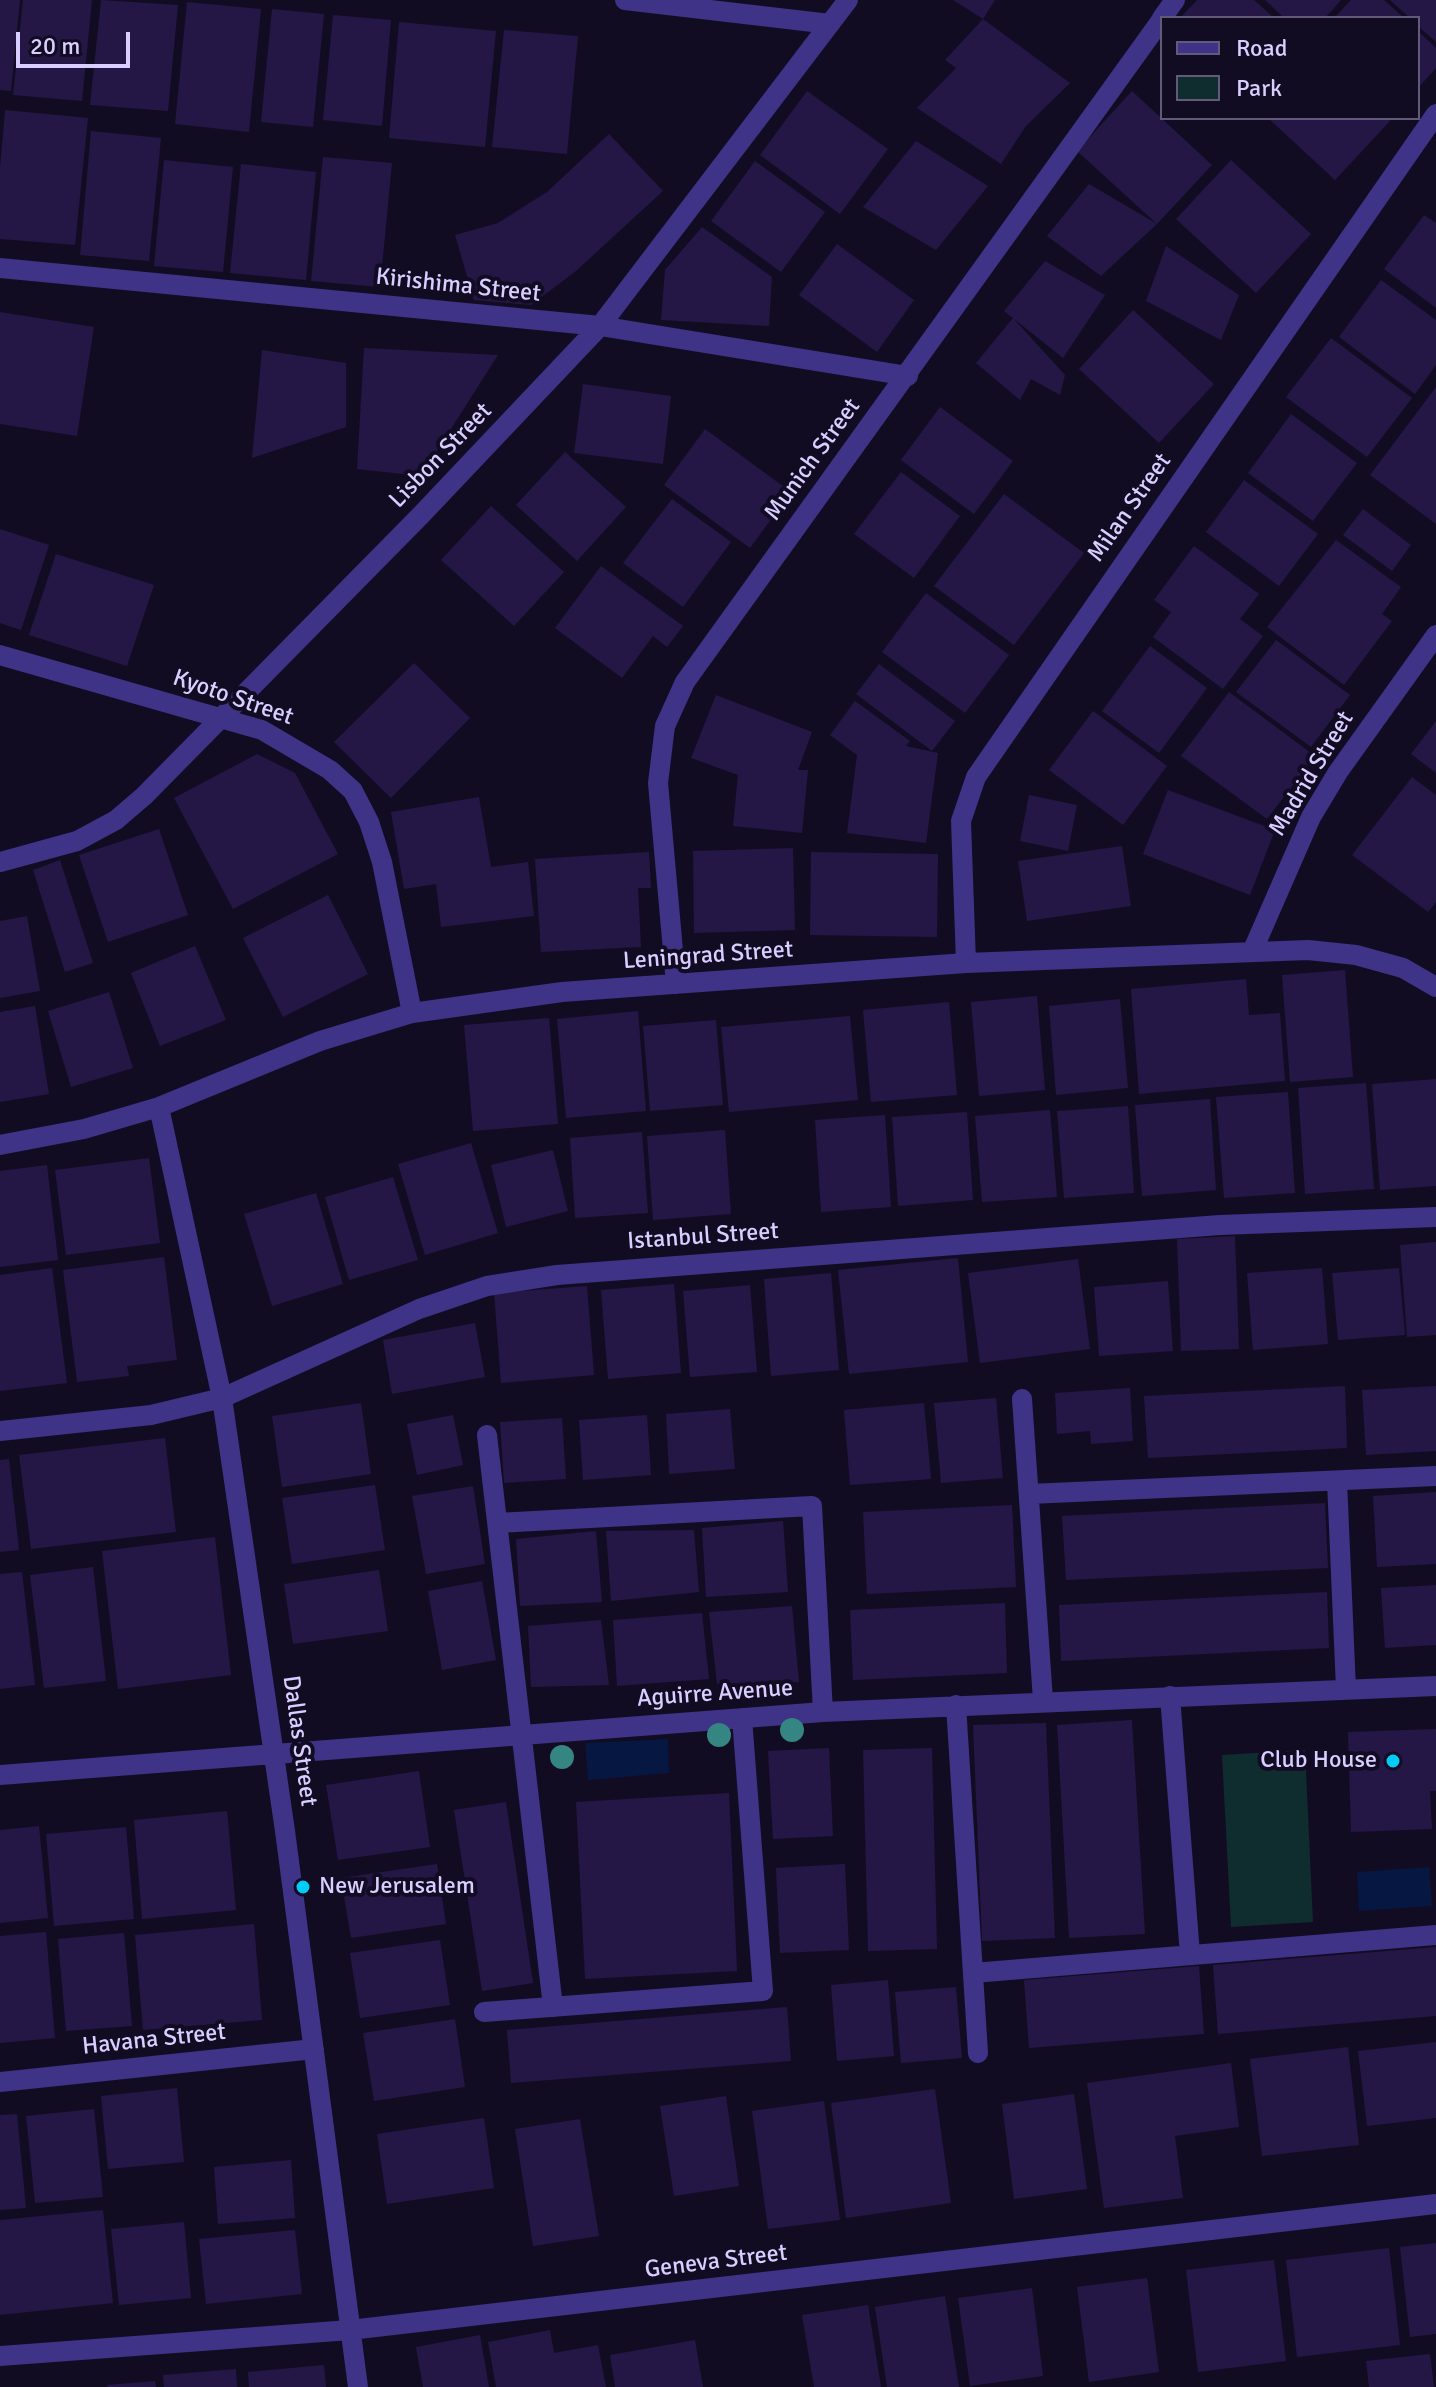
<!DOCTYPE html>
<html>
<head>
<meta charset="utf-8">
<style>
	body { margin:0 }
	#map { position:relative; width:1436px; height:2387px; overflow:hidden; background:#120c23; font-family:Signika,sans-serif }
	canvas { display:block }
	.legend { position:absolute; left:1160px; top:16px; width:260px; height:104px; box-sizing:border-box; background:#120c23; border:2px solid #615a7b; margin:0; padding:10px 14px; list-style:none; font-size:24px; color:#d8ceff }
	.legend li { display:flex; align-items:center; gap:16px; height:40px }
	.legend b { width:40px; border:2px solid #615a7b }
	.scale { position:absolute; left:16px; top:32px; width:114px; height:36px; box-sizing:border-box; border:4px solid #d8ceff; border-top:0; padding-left:10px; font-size:24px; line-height:28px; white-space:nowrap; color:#d8ceff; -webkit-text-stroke:6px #120c23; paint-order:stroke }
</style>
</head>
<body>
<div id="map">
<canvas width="1436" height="2387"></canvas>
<ul class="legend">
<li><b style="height:10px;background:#3e3386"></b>Road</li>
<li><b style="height:22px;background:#0f2c2e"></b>Park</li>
</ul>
<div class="scale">20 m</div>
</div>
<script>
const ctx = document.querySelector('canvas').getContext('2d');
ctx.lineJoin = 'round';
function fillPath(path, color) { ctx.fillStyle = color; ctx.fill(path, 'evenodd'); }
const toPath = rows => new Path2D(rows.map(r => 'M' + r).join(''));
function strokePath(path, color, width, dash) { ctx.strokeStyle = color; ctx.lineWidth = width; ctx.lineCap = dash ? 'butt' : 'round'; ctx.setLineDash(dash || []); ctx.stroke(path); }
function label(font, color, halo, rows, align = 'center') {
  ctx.font = font + ' Signika,sans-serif'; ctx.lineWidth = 8; ctx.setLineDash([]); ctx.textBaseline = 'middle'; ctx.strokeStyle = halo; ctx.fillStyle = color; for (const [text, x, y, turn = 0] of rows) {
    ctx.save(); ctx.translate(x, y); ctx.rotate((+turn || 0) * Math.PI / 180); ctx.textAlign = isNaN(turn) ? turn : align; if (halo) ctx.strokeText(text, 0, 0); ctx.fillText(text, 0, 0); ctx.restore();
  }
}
fillPath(toPath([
	[1305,1750,1313,1922,1231,1927,1222,1755]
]), '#0f2c2e');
fillPath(toPath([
	[668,1739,669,1773,588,1780,585,1743],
	[1429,1867,1432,1906,1359,1911,1357,1872]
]), '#061742');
fillPath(toPath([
	[0,0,20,0,11,91,0,90],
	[23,0,92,0,82,101,13,95],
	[101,0,178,5,168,111,90,105],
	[953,0,995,0,983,19,1070,83,1026,126,1001,164,917,108,956,68,945,60,983,19],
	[1197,0,1254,0,1274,18,1180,18],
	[1265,0,1341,0,1325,18,1284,18],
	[1351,0,1384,0,1404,18,1334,18],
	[1390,0,1436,0,1436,42,1418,26,1418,18,1410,18],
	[187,2,261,9,249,132,175,124],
	[272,9,324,14,313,127,261,122],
	[333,15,391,20,382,126,323,120],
	[399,22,496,31,485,147,389,138],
	[504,30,578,36,567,154,492,147],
	[1418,31,1436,48,1436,68,1418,88],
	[807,91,888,149,840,214,760,155],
	[1132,91,1212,165,1157,224,1101,276,1047,236,1089,184,1157,224,1077,151],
	[5,110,88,118,75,245,0,239,0,168],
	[1268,118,1387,118,1390,121,1335,180],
	[91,131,161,138,149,261,80,255],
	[609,134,663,191,576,271,531,305,474,300,455,235,498,223,547,192],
	[916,141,988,186,936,250,863,207],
	[323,157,392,163,380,287,311,281],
	[164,160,233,167,223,272,154,266],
	[1231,160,1311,234,1256,293,1176,219],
	[755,161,825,212,781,272,711,221],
	[241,164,316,172,306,280,230,273],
	[1424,215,1436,223,1436,308,1384,269],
	[702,227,772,277,769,326,661,320,665,270],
	[837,244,914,300,877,352,799,295],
	[1166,246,1239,295,1221,340,1146,301],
	[1045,261,1105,295,1063,358,1004,311],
	[1381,280,1436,320,1436,365,1415,394,1339,337],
	[1133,310,1214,384,1159,443,1079,369],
	[0,312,94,327,77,436,0,424],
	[1013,318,1065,375,1060,395,1031,379,1020,400,976,363],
	[1331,338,1412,398,1367,457,1286,397],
	[364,348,498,355,421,476,357,469],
	[262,350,346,363,346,427,252,458],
	[583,384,671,396,663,464,574,453],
	[1436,387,1436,524,1370,475],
	[940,407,1013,461,974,514,901,460],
	[1291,414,1357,463,1313,521,1248,473],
	[705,429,791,492,750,548,664,485],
	[565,452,626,507,577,561,516,505],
	[901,472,960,516,914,578,854,534],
	[1244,480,1318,534,1279,586,1206,532],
	[1004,494,1084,553,1014,645,934,586],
	[672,499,731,542,683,607,623,563],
	[491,506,564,572,514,626,441,560],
	[1363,509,1411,545,1392,571,1343,535],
	[0,529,49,545,21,630,0,623],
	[1336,540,1401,587,1382,614,1392,621,1344,685,1267,627],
	[1194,546,1259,594,1240,619,1263,636,1223,689,1153,637,1171,612,1154,600],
	[56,554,154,585,127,666,29,635],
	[601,566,683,626,667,647,653,636,622,678,555,628],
	[926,593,1009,655,965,713,882,652],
	[1276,640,1350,695,1311,747,1236,692],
	[1150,646,1207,688,1159,753,1102,711],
	[414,663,470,718,391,798,334,742],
	[879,664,955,721,932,751,856,694],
	[1229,692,1315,756,1267,819,1181,756],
	[716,695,812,732,798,770,808,770,802,833,733,826,738,775,691,758],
	[855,701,910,741,906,746,938,753,926,843,847,833,857,755,830,735],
	[1093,711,1167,766,1123,825,1049,770],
	[1436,721,1436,773,1411,754],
	[257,754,295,773,338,854,233,909,174,798],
	[1412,777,1436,795,1436,902,1428,912,1352,855],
	[1168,790,1275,830,1250,895,1143,854],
	[1029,795,1077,805,1068,851,1020,841],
	[479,797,491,867,528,862,534,916,441,927,436,884,404,889,391,812],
	[159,829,188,915,108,942,79,855],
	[1122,846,1131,906,1027,921,1018,861],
	[793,848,795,930,694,933,693,851],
	[649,852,651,888,638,888,641,947,541,952,535,859],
	[811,852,938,854,937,937,810,935],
	[60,860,93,963,65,972,33,870],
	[328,895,368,974,283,1017,243,938],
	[27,916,40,991,0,998,0,921],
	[195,946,226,1020,160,1046,131,973],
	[1345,970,1353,1077,1290,1082,1282,975],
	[1246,979,1249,1015,1280,1013,1285,1081,1139,1094,1131,989],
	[109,992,133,1068,71,1087,48,1011],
	[1037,996,1045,1090,979,1096,971,1002],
	[1120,999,1128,1088,1056,1095,1049,1006],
	[949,1002,957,1095,871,1102,863,1010],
	[35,1006,49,1094,0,1102,0,1012],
	[638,1011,646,1111,566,1118,557,1019],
	[850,1016,858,1100,729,1112,721,1027],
	[549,1018,558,1124,473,1131,464,1025],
	[716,1020,723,1105,650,1111,643,1026],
	[1436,1079,1436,1186,1380,1190,1372,1084],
	[1366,1083,1374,1189,1305,1194,1298,1088],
	[1288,1092,1295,1193,1224,1198,1216,1097],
	[1210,1099,1216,1190,1142,1196,1135,1105],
	[1128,1106,1134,1193,1064,1198,1057,1111],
	[1050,1110,1057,1197,982,1202,975,1116],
	[967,1112,973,1200,898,1206,892,1117],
	[885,1115,891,1207,821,1212,815,1120],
	[725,1130,731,1214,653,1220,647,1136],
	[642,1132,648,1213,575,1218,570,1138],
	[471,1143,498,1233,425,1255,398,1164],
	[553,1150,568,1211,506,1227,491,1165],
	[149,1158,160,1243,66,1255,55,1170],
	[47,1165,58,1260,0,1267,0,1171],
	[393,1177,418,1260,349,1280,325,1197],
	[316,1193,343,1284,272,1306,244,1214],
	[1235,1236,1239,1349,1181,1351,1177,1239],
	[1436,1242,1436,1335,1407,1337,1400,1245],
	[164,1257,177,1360,127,1366,129,1376,77,1382,63,1270],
	[958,1258,968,1362,849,1374,838,1270],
	[1078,1259,1090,1349,980,1363,968,1273],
	[52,1268,67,1383,0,1391,0,1275],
	[1322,1268,1328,1344,1253,1350,1247,1273],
	[1399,1268,1405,1335,1338,1340,1332,1273],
	[831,1273,839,1370,771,1376,764,1279],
	[1168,1281,1173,1351,1099,1356,1094,1287],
	[674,1284,681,1373,608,1379,601,1290],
	[750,1285,757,1372,690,1377,683,1291],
	[587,1286,594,1375,501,1383,494,1293],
	[475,1323,485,1377,392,1394,383,1340],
	[1345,1386,1347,1448,1148,1458,1144,1396],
	[1436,1386,1436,1451,1366,1455,1362,1390],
	[1130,1388,1133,1441,1091,1444,1090,1431,1057,1434,1055,1393],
	[996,1398,1003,1478,941,1483,934,1403],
	[361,1403,371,1474,282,1487,272,1416],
	[924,1403,931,1479,850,1485,844,1410],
	[730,1409,735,1469,669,1474,666,1414],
	[453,1415,463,1465,417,1475,407,1424],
	[647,1415,651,1475,583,1480,579,1420],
	[562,1418,566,1479,504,1483,500,1422],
	[165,1438,176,1532,31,1549,19,1455],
	[9,1459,19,1550,0,1552,0,1460],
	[375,1485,385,1550,292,1564,282,1498],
	[473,1486,485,1564,426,1574,412,1496],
	[1436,1492,1436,1564,1377,1567,1373,1496],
	[1325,1503,1328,1568,1066,1580,1062,1516],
	[1012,1505,1016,1587,867,1594,863,1512],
	[783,1521,788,1592,706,1597,702,1528],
	[694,1530,699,1592,611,1601,606,1531],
	[596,1531,602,1602,520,1606,516,1539],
	[215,1537,231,1675,118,1689,102,1551],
	[93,1567,106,1681,44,1688,30,1575],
	[379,1570,388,1631,293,1644,284,1584],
	[22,1572,35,1685,0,1689,0,1574],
	[482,1581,496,1660,442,1670,428,1591],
	[1436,1585,1436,1645,1385,1648,1381,1588],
	[1327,1592,1329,1648,1061,1661,1059,1605],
	[1005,1603,1007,1673,853,1680,850,1610],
	[792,1606,799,1682,717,1684,709,1612],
	[702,1613,709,1679,617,1686,613,1620],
	[601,1620,609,1685,531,1687,528,1626],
	[1132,1720,1145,1934,1069,1938,1057,1725],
	[1046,1723,1055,1938,982,1941,973,1725],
	[1436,1729,1436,1791,1430,1791,1432,1829,1351,1832,1348,1732],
	[829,1748,833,1836,773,1839,768,1751],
	[932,1748,937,1949,868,1951,863,1750],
	[419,1771,430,1847,338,1860,326,1785],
	[729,1793,737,1971,585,1979,576,1802],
	[506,1802,533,1983,482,1991,454,1810],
	[227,1811,236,1910,142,1919,134,1820],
	[39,1826,48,1918,0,1923,0,1830],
	[126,1827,134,1919,54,1926,46,1834],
	[437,1864,446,1924,351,1938,341,1878],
	[845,1864,849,1950,780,1953,776,1868],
	[254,1924,262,2020,143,2030,135,1935],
	[46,1932,55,2038,0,2043,0,1936],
	[124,1933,132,2026,66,2031,58,1939],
	[440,1940,450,2005,360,2018,350,1953],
	[1436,1947,1436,2016,1218,2034,1213,1965],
	[1199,1966,1204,2034,1029,2048,1024,1980],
	[888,1980,894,2056,837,2061,831,1985],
	[956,1987,962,2058,901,2063,895,1992],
	[787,2007,791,2061,511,2083,507,2030],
	[455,2019,465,2087,374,2101,363,2033],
	[1436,2042,1436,2118,1367,2126,1358,2051],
	[1348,2047,1359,2145,1262,2156,1250,2059],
	[1231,2063,1239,2127,1175,2136,1183,2198,1104,2208,1087,2083],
	[177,2088,184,2162,108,2169,101,2096],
	[935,2089,951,2203,846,2218,831,2103],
	[1074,2094,1087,2189,1014,2199,1002,2104],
	[726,2096,739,2186,674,2196,660,2106],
	[824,2101,840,2220,768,2229,752,2111],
	[94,2109,103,2197,35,2203,26,2116],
	[17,2114,26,2208,0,2210,0,2115],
	[484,2118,494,2188,387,2204,377,2134],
	[580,2119,599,2236,533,2246,515,2129],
	[291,2160,295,2218,218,2224,214,2167],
	[103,2210,113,2303,0,2315,0,2220],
	[184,2222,191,2298,119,2305,111,2229],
	[295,2230,302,2294,206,2304,199,2239],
	[1436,2243,1436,2334,1410,2337,1400,2247],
	[1389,2248,1400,2345,1297,2357,1286,2260],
	[1274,2260,1286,2361,1198,2372,1186,2270],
	[1147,2278,1159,2372,1089,2382,1077,2287],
	[1032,2288,1043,2376,970,2386,958,2298],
	[945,2296,959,2387,887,2387,875,2307],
	[868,2305,881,2387,814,2387,802,2315],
	[550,2330,554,2353,598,2345,606,2387,496,2387,488,2342],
	[480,2335,489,2387,423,2387,416,2347],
	[695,2340,703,2387,615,2387,610,2355],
	[1430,2354,1434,2387,1369,2387,1366,2361],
	[324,2365,326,2387,249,2387,248,2372],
	[236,2369,237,2387,164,2387,163,2375],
	[155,2381,156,2387,108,2387,107,2385]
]), '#241745');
strokePath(toPath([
	[625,0,830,24],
	[1162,18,1175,0],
	[0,268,600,326,908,376],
	[0,655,262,730,330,770,353,791,369,822,382,862,412,1013],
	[0,862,77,841,116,820,144,796,421,515,600,326,848,0],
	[1252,952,1311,817,1338,772,1436,635],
	[966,963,961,821,976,777,1436,114],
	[676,984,658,783,665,726,685,682,1162,19],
	[159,1107,222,1398,285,1831,358,2387],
	[0,1145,84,1129,159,1107,320,1041,412,1013,562,992,966,963,1308,950,1356,955,1403,968,1436,987],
	[1022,1399,1043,1700],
	[0,1431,151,1415,222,1398,419,1309,487,1286,557,1275,1220,1225,1436,1217],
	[487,1435,553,2007],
	[1337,1481,1346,1689],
	[1029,1494,1436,1476],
	[497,1523,812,1506,823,1712],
	[1170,1696,1190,1955],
	[956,1705,978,2053],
	[0,1775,823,1712,1436,1686],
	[973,1973,1436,1935],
	[484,2012,763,1991,742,1718],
	[0,2082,314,2049],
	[0,2356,350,2330,1436,2204]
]), '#3e3386', 20);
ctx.fillStyle = '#358582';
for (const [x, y] of [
	[792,1730],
	[719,1735],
	[562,1757]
]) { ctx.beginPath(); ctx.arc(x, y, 12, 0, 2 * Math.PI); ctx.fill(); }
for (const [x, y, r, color] of [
	[1393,1761,8,"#00cbf9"],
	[303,1887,8,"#00cbf9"]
]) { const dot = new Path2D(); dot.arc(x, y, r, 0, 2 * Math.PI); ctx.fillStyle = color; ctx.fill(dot); strokePath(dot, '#120c23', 3); }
label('24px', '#d8ceff', '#120c23', [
	["Kirishima Street",458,286,6],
	["Lisbon Street",441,456,-46],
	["Munich Street",813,460,-54],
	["Milan Street",1130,508,-55],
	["Kyoto Street",233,698,19],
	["Madrid Street",1312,774,-59],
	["Leningrad Street",708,956,-4],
	["Istanbul Street",703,1237,-4],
	["Aguirre Avenue",715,1694,-4],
	["Dallas Street",299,1741,82],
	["Havana Street",154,2040,-6],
	["Geneva Street",716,2262,-7]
]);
label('24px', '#d8ceff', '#120c23', [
	["Club House",1377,1761],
	["New Jerusalem",319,1887,"left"]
], 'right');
</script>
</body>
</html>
